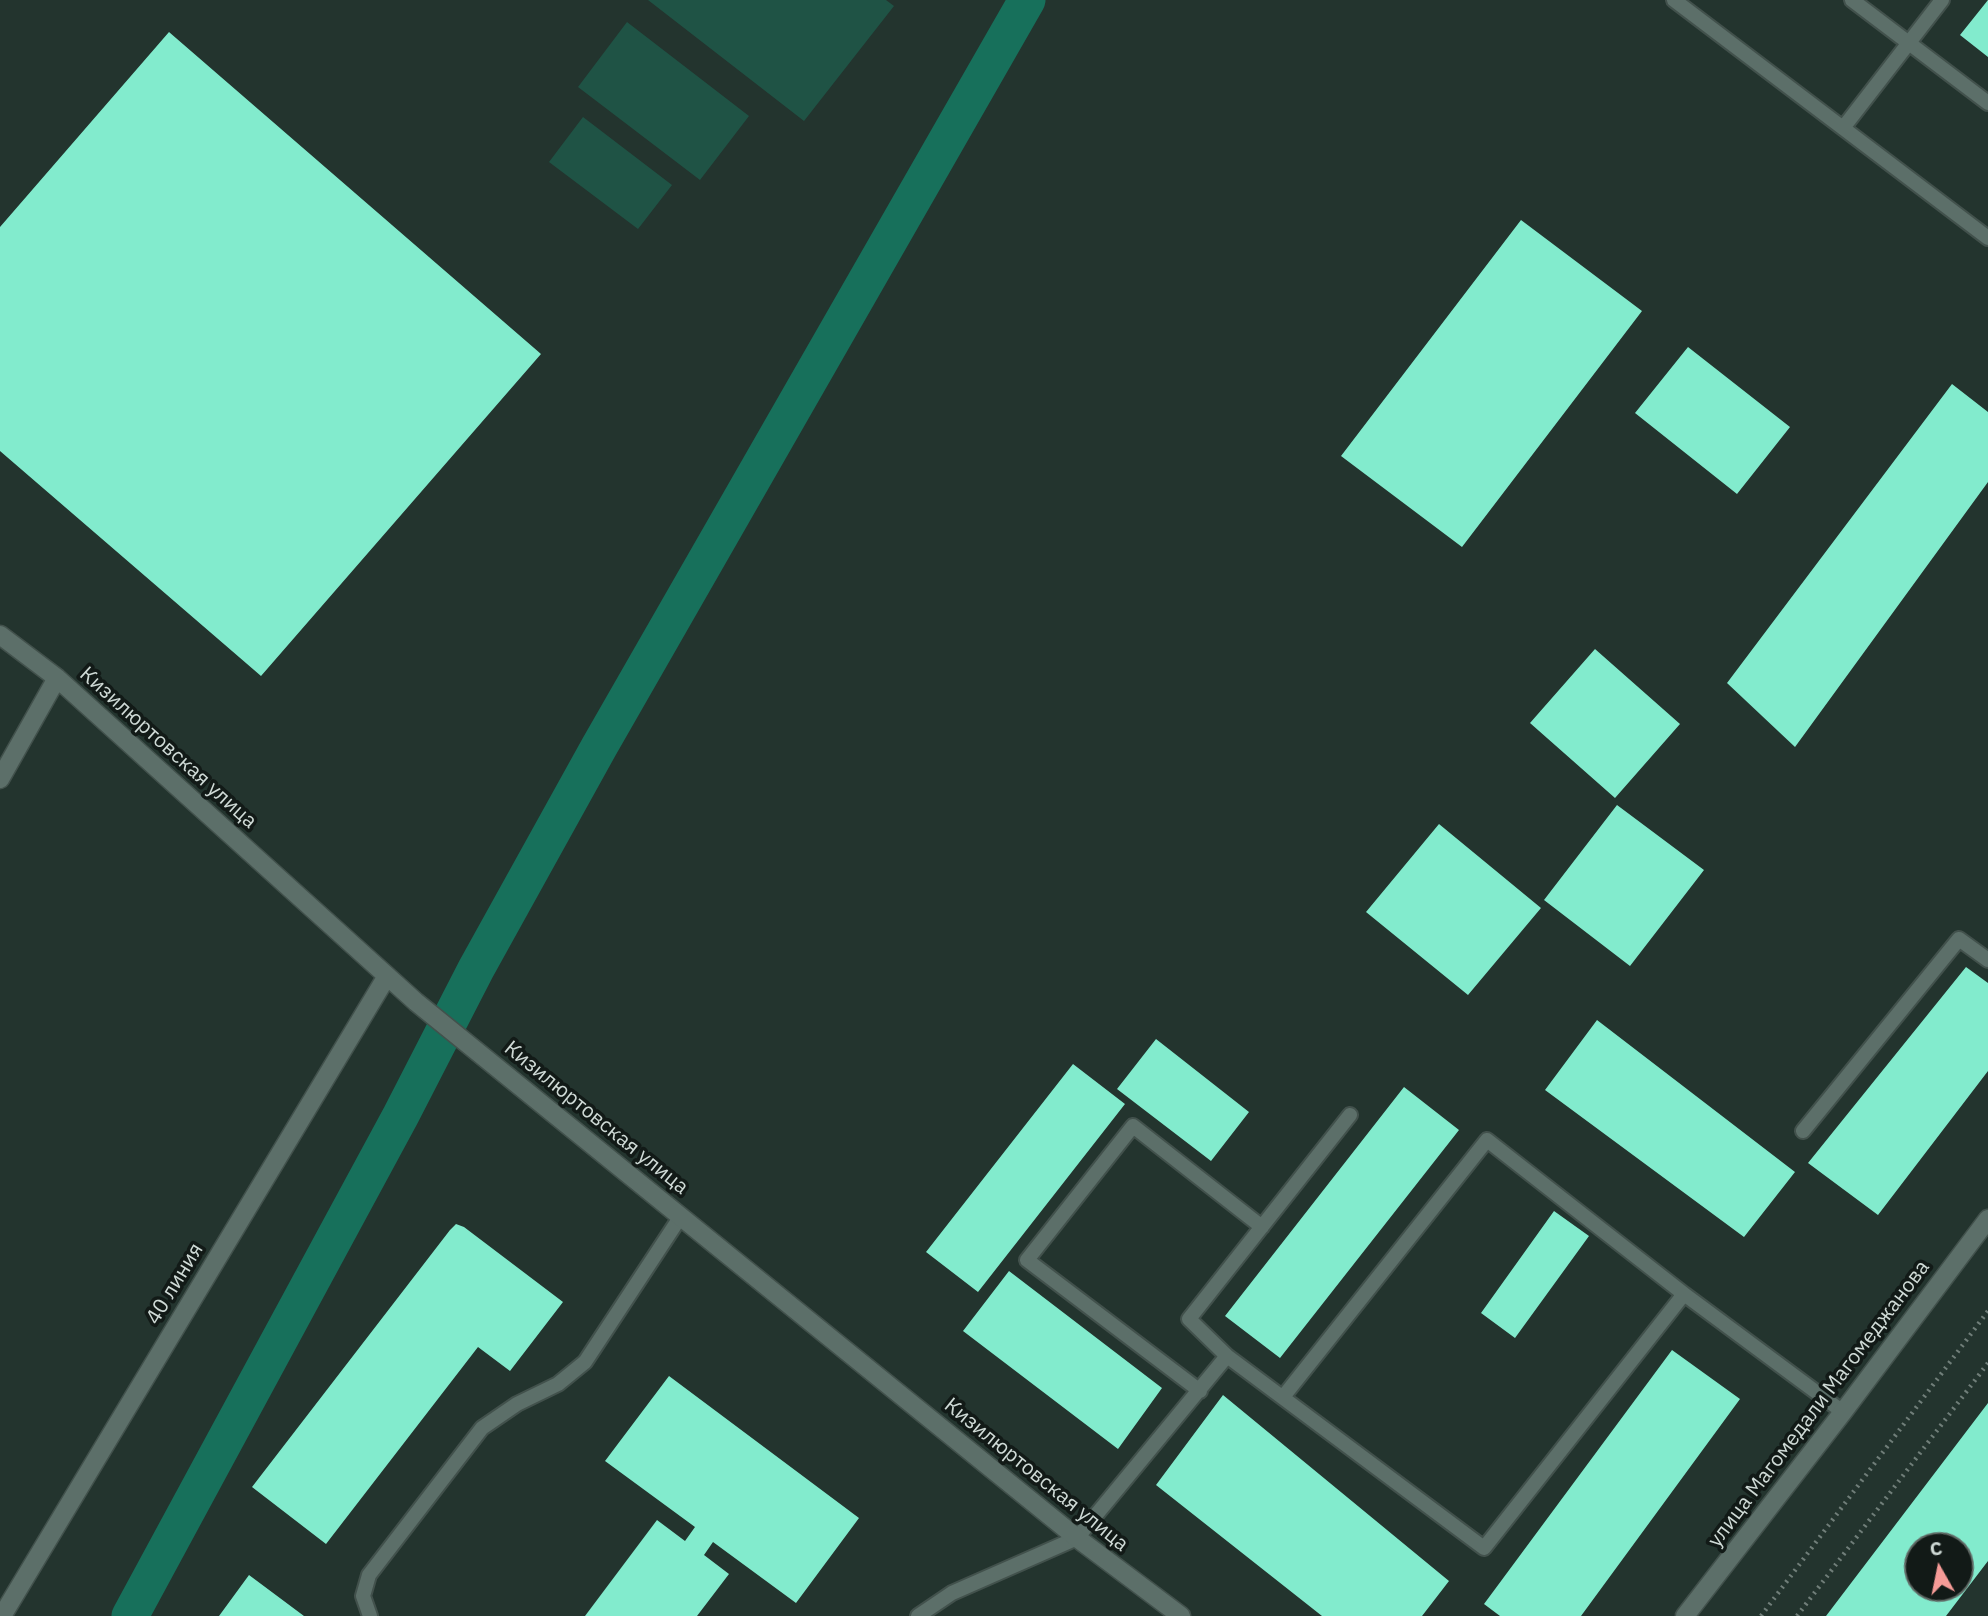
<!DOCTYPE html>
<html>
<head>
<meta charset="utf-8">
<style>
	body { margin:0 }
	#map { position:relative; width:1988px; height:1616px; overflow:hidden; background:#23342e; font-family:"IBM Plex Sans",sans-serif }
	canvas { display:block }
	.north { position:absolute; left:1904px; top:1532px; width:70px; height:70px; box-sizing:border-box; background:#121a17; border:2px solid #5e6763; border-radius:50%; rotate:351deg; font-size:19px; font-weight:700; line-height:28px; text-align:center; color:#cfdad6 }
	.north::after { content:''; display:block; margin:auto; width:24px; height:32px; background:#f59b97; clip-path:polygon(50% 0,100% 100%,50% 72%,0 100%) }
</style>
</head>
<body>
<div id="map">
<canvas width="1988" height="1616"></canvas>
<div class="north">С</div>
</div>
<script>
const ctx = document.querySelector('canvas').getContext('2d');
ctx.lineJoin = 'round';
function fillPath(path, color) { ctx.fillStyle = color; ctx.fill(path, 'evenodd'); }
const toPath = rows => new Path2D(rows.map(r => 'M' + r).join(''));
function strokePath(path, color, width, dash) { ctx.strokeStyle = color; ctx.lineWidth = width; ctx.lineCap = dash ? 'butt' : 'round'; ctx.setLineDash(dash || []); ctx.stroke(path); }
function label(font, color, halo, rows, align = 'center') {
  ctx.font = font + ' "IBM Plex Sans",sans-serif'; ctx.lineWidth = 7; ctx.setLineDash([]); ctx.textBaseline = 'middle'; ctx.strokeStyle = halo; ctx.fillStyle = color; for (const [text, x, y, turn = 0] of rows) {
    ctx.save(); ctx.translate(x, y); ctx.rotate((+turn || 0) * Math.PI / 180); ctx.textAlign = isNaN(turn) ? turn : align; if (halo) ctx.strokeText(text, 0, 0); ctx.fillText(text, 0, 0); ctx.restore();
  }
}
fillPath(toPath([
	[648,0,886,0,894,6,804,121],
	[627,22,749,116,700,180,578,87],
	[583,117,672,185,638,229,549,162]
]), '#1f5345');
strokePath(toPath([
	[130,1616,401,1115,476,969,599,747,1027,0]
]), '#17705b', 37);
fillPath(toPath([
	[1988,0,1988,57,1960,35],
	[169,32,541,354,261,676,0,451,0,227],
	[1521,220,1642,311,1462,547,1341,456],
	[1688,347,1790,427,1737,494,1635,413],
	[1952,384,1988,412,1988,482,1795,747,1727,683],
	[1595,649,1680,724,1615,798,1530,723],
	[1617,805,1704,870,1630,966,1544,900],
	[1439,824,1541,908,1468,995,1366,912],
	[1966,967,1988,983,1988,1071,1878,1215,1808,1163],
	[1597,1020,1795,1172,1744,1237,1545,1090],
	[1156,1039,1249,1112,1211,1161,1117,1089],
	[1073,1064,1125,1104,978,1292,926,1252],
	[1404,1087,1459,1130,1280,1358,1225,1316],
	[1554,1211,1589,1236,1515,1338,1481,1313],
	[456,1224,464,1227,563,1302,510,1371,478,1347,326,1544,252,1487,450,1230],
	[1009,1271,1162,1388,1118,1449,963,1331],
	[1672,1350,1740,1399,1581,1616,1500,1616,1484,1604],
	[669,1376,859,1518,796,1603,713,1542,704,1555,729,1574,697,1616,585,1616,657,1520,685,1541,695,1527,605,1461],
	[1223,1395,1449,1581,1422,1616,1322,1616,1156,1485],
	[1988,1403,1988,1561,1946,1616,1826,1616],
	[1918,1546,1960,1546,1960,1588,1918,1588],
	[249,1575,304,1616,219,1616]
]), '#82ebcd');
const lane = toPath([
	[1674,0,1988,238],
	[1852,0,1988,103],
	[1843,128,1942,0],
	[1803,1131,1959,939,1988,960],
	[1227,1356,1484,1548,1684,1294],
	[1200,1391,1027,1260,1133,1126,1262,1227],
	[1283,1397,1487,1140,1684,1294,1843,1412],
	[370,1616,363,1596,369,1575,482,1428,517,1404,558,1384,585,1362,681,1216],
	[918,1616,952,1593,1077,1538,1227,1356,1189,1319,1350,1115]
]);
const street = toPath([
	[0,635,57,678,416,1002,1077,1538,1181,1616],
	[0,779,57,678],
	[2,1616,387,976],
	[1685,1616,1843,1412,1988,1219]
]);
strokePath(lane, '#42514c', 18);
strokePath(street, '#42514c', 21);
strokePath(toPath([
	[1761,1616,1988,1311],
	[1797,1616,1988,1363]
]), '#707e79', 4.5, [2, 5]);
strokePath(lane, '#5c6f69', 14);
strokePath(street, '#5c6f69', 18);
label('21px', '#cfdad6', '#121a17', [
	["Кизилюртовская улица",168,748,42],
	["Кизилюртовская улица",596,1118,39],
	["40 линия",175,1284,-59],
	["улица Магомедали Магомеджановa",1819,1404,-53],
	["Кизилюртовская улица",1036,1475,39]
]);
</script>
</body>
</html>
